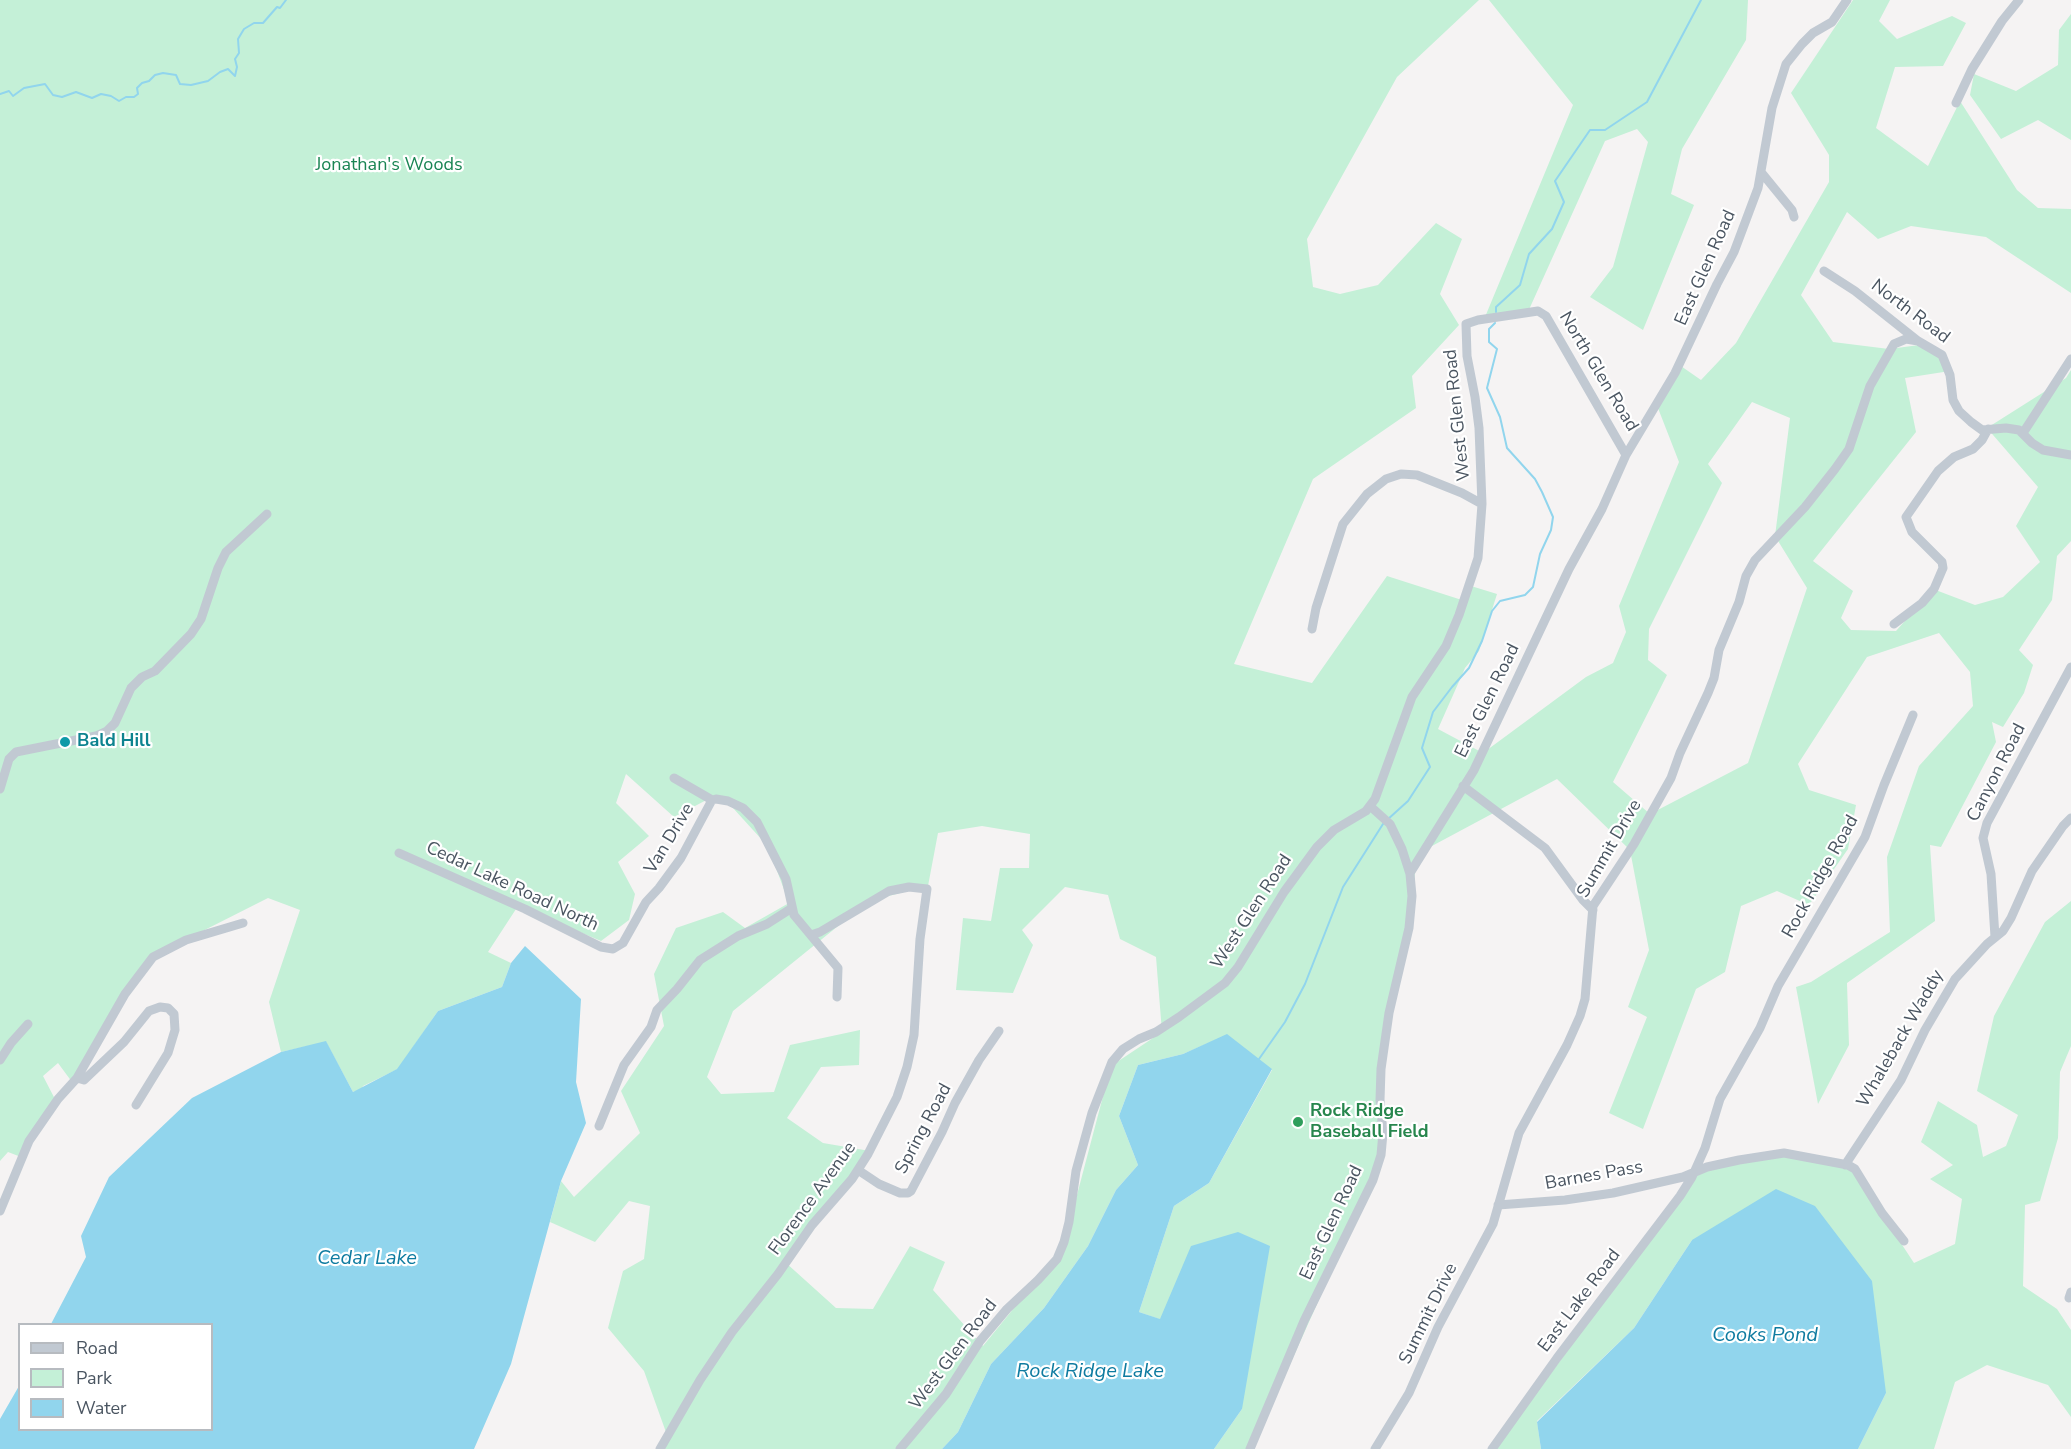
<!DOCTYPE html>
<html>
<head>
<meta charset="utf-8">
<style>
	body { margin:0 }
	#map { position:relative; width:2071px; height:1449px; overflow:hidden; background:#f5f3f3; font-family:"Nunito Sans",sans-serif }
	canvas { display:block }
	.legend { position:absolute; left:18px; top:1323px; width:195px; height:108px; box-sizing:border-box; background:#fff; border:2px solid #b7bbc0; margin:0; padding:8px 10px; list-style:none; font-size:18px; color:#4a5561 }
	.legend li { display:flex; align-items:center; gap:12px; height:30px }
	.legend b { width:30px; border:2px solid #b7bbc0 }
</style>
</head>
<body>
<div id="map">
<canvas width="2071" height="1449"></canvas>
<ul class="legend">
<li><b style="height:8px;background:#c1c9d2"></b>Road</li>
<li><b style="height:16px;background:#c4f0d7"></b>Park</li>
<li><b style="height:16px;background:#91d5ed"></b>Water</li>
</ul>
</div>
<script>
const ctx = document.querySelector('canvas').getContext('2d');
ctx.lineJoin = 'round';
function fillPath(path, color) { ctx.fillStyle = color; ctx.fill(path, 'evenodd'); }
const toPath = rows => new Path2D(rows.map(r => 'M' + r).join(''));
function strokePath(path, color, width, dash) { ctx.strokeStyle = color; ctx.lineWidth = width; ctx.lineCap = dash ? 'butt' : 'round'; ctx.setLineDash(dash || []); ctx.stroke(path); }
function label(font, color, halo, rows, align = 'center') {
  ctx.font = font + ' "Nunito Sans",sans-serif'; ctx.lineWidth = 4.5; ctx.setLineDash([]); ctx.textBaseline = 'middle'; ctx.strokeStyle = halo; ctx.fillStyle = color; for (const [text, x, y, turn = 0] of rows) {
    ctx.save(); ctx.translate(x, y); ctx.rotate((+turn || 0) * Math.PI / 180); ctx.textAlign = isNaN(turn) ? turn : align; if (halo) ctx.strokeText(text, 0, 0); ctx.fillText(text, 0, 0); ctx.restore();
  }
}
fillPath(toPath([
	[0,0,1479,0,1397,77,1307,239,1313,287,1340,294,1378,285,1436,223,1462,239,1440,294,1459,325,1412,376,1416,408,1313,479,1234,664,1312,683,1387,576,1465,601,1471,586,1497,594,1479,651,1465,668,1438,729,1483,753,1586,677,1613,663,1626,632,1619,606,1679,462,1656,403,1678,364,1701,380,1736,343,1829,182,1829,155,1791,93,1853,0,1890,0,1879,21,1897,39,1952,16,1966,23,1943,66,1895,67,1876,128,1928,166,1960,101,2017,190,2038,208,2071,209,2071,293,1986,237,1911,226,1878,239,1847,212,1801,295,1833,342,1889,349,1927,344,1950,371,1905,378,1916,432,1813,561,1853,591,1841,618,1851,630,1896,631,1933,589,1975,605,2003,597,2040,562,2016,526,2038,487,1987,428,2066,378,2071,370,2071,541,2057,556,2052,600,2019,650,2033,665,2024,693,2003,727,1992,722,1996,742,1941,847,1930,845,1935,921,1847,983,1849,1045,1818,1104,1796,987,1811,982,1890,932,1887,857,1919,766,1973,706,1970,672,1939,633,1867,657,1798,764,1809,790,1856,805,1848,849,1809,905,1777,891,1741,906,1725,972,1696,989,1643,1129,1609,1113,1647,1017,1628,1007,1649,950,1630,850,1557,779,1417,854,1407,951,1382,1055,1383,1157,1252,1449,1214,1449,1242,1409,1159,1319,1139,1312,1174,1206,1209,1183,1272,1070,1227,1035,1183,1054,1138,1065,1119,1116,1138,1165,1116,1190,1088,1246,1044,1308,991,1364,958,1432,942,1449,659,1449,667,1435,644,1371,608,1328,623,1271,644,1259,650,1206,629,1201,595,1242,550,1222,561,1181,574,1197,640,1133,621,1091,664,1026,654,974,676,928,723,912,745,928,789,903,776,868,763,841,723,797,716,795,674,817,626,774,616,803,649,836,618,862,635,894,629,920,601,941,518,906,488,952,511,963,502,987,438,1011,398,1069,363,1086,362,1089,353,1092,326,1042,281,1052,269,1002,300,910,268,898,173,946,150,963,72,1082,58,1063,43,1076,56,1101,21,1157,8,1152,0,1161],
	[1752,402,1790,418,1775,536,1807,588,1748,763,1650,814,1613,782,1667,675,1648,660,1649,629,1722,483,1708,464],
	[982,826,1030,834,1029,868,1000,868,991,921,963,918,956,990,1013,993,1033,945,1022,930,1065,887,1108,895,1120,939,1156,957,1162,1032,1111,1066,1063,1248,983,1346,933,1290,945,1262,910,1246,873,1309,836,1308,785,1262,870,1151,823,1143,787,1118,821,1067,859,1065,860,1030,790,1045,774,1092,721,1094,707,1077,733,1011,869,901,928,886,938,833],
	[1489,0,1748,0,1746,40,1682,149,1671,194,1694,205,1643,330,1590,297,1613,267,1648,142,1637,129,1605,141,1527,314,1485,317,1573,105],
	[2071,14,2071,140,2038,120,2001,139,1970,95,1974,74,2016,91,2058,65,2059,30],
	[2071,901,2071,1046,2060,1072,2058,1138,2040,1201,2025,1205,2023,1286,2057,1309,2071,1330,2071,1417,2048,1385,1987,1365,1955,1382,1934,1449,1858,1449,1886,1393,1692,1240,1634,1328,1537,1421,1541,1449,1495,1449,1700,1171,1779,1152,1851,1167,1914,1263,1955,1244,1962,1199,1930,1179,1953,1165,1921,1142,1938,1101,1977,1125,1983,1157,2006,1146,2018,1115,1977,1091,1994,1016,2045,922]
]), '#c4f0d7');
fillPath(toPath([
	[525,946,581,999,576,1082,586,1123,561,1181,511,1364,474,1449,0,1449,0,1419,19,1386,20,1430,212,1430,212,1324,51,1324,86,1257,81,1236,109,1177,192,1098,281,1052,326,1041,353,1092,397,1069,438,1011,502,987,511,963],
	[1227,1034,1272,1069,1209,1183,1174,1206,1139,1312,1160,1319,1191,1246,1238,1232,1270,1246,1242,1409,1214,1449,942,1449,958,1432,991,1364,1044,1308,1088,1246,1116,1190,1138,1165,1119,1116,1138,1065,1183,1054],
	[1776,1189,1815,1206,1872,1281,1886,1393,1858,1449,1541,1449,1537,1422,1634,1328,1692,1240]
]), '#91d5ed');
strokePath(toPath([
	[0,94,9,91,13,96,24,88,45,84,53,95,62,97,76,92,92,98,101,94,111,96,119,101,126,97,134,97,138,94,137,88,142,83,149,81,155,75,163,73,176,75,180,84,191,85,208,81,220,72,228,69,235,76,237,67,235,59,239,53,238,39,244,29,254,23,263,23,277,7,280,8,286,0],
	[1496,312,1496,307,1520,285,1529,254,1552,229,1564,202,1555,181,1590,130,1605,130,1647,102,1701,0],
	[1387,820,1408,801,1430,767,1422,748,1433,712,1452,687,1469,668,1482,641,1492,611,1500,601,1525,595,1533,587,1540,554,1551,530,1553,517,1542,492,1535,479,1507,448,1500,417,1487,388,1497,349,1489,342,1489,329,1495,323],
	[1259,1059,1285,1022,1305,984,1343,887,1383,824]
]), '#91d5ed', 2);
strokePath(toPath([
	[1956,103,1972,69,2002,21,2019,0],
	[1761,172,1792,210,1794,217],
	[1824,271,1855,291,1918,341,1942,355,1950,375,1953,400,1959,411,1971,422,1982,430,2006,428,2019,430,2032,443,2043,450,2071,455],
	[2023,433,2071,359],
	[1894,624,1922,603,1934,589,1943,568,1942,562,1912,532,1906,517,1938,471,1954,457,1973,449,1982,440,1988,429],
	[1312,629,1316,608,1343,524,1367,494,1386,479,1401,474,1417,475,1462,493,1482,504],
	[674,778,712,800],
	[1463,786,1545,848,1583,900,1593,910],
	[0,789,9,759,16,752,96,736,107,731,115,723,131,688,142,677,155,671,191,634,201,619,218,568,226,552,267,514],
	[399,853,525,909,601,947,613,949,623,943,646,902,659,888,681,858,712,800,716,799,728,801,743,808,757,822,786,879,794,915,838,968,837,997],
	[1410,873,1474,770,1569,569,1602,509,1626,455,1675,373,1717,284,1734,252,1758,188,1772,108,1786,64,1802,44,1813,33,1832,22,1847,0],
	[1995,937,1991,874,1983,838,1987,823,2071,667],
	[0,1060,11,1043,28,1024],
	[77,1078,84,1080,124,1042,149,1011,160,1007,168,1008,174,1014,175,1030,168,1053,136,1105],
	[599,1126,624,1065,651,1027,657,1010,677,989,700,960,738,936,767,924,792,908],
	[1845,1165,1901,1080,1925,1030,1955,979,1987,944,2003,931,2011,918,2032,871,2063,826,2071,818],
	[858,1170,879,1184,900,1193,908,1193,911,1191,942,1132,955,1103,979,1060,999,1031],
	[1498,1205,1565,1200,1613,1193,1683,1177,1707,1167,1739,1160,1784,1153,1848,1165,1855,1169,1882,1213,1904,1241],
	[0,1211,29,1141,58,1099,77,1078,125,994,153,957,186,940,243,923],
	[2069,1298,2071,1292],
	[660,1449,700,1380,732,1332,778,1274,812,1225,852,1179,868,1154,897,1097,907,1067,914,1035,920,939,927,889,909,887,889,891,820,932,811,935],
	[900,1449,946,1394,980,1341,1007,1309,1038,1280,1057,1259,1064,1242,1069,1222,1076,1171,1092,1113,1112,1062,1123,1049,1139,1039,1156,1032,1179,1017,1225,983,1238,967,1284,892,1317,847,1334,830,1366,811,1375,799,1412,697,1446,646,1459,615,1478,558,1482,504,1479,428,1475,397,1467,356,1466,324,1478,320,1538,311,1546,316,1626,455],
	[1250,1449,1304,1321,1373,1180,1381,1155,1383,1133,1380,1100,1381,1069,1389,1013,1409,928,1412,896,1410,874,1402,849,1390,824,1370,806],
	[1375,1449,1409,1393,1438,1327,1493,1224,1519,1133,1567,1045,1580,1016,1585,999,1593,906,1634,844,1671,778,1680,753,1708,693,1714,678,1719,650,1739,602,1746,576,1755,560,1805,507,1835,469,1849,449,1870,386,1894,344,1906,339,1918,341],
	[1492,1449,1557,1358,1680,1196,1692,1177,1705,1148,1720,1099,1760,1028,1778,986,1865,837,1884,785,1913,715]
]), '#c1c9d2', 9);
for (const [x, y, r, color] of [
	[65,742,6,"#0f9aa8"],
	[1298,1122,6,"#2e9e5b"]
]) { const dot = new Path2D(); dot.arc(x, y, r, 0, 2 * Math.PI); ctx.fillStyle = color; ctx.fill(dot); strokePath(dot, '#fff', 2); }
label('18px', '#198453', '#fff', [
	["Jonathan's Woods",389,166]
]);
label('18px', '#4a5561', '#fff', [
	["East Glen Road",1706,268,-66],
	["North Road",1910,312,37],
	["North Glen Road",1598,372,59],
	["West Glen Road",1458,415,-96],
	["East Glen Road",1488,701,-64],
	["Canyon Road",1997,773,-63],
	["Van Drive",670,839,-59],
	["Summit Drive",1610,849,-60],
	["Rock Ridge Road",1821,877,-61],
	["Cedar Lake Road North",512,887,25],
	["West Glen Road",1252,912,-57],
	["Whaleback Waddy",1901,1039,-60],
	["Spring Road",924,1129,-62],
	["Barnes Pass",1594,1176,-10],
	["Florence Avenue",813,1199,-54],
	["East Glen Road",1332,1223,-65],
	["East Lake Road",1580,1301,-53],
	["Summit Drive",1429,1314,-64],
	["West Glen Road",954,1355,-53]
]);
label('bold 18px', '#0d838f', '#fff', [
	["Bald Hill",77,742]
], 'left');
label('bold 18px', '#27864d', '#fff', [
	["Rock Ridge",1310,1112],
	["Baseball Field",1310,1133]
], 'left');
label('italic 20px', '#0e7ba0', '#fff', [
	["Cedar Lake",367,1259],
	["Cooks Pond",1765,1336],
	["Rock Ridge Lake",1090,1372]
]);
</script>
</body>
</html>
